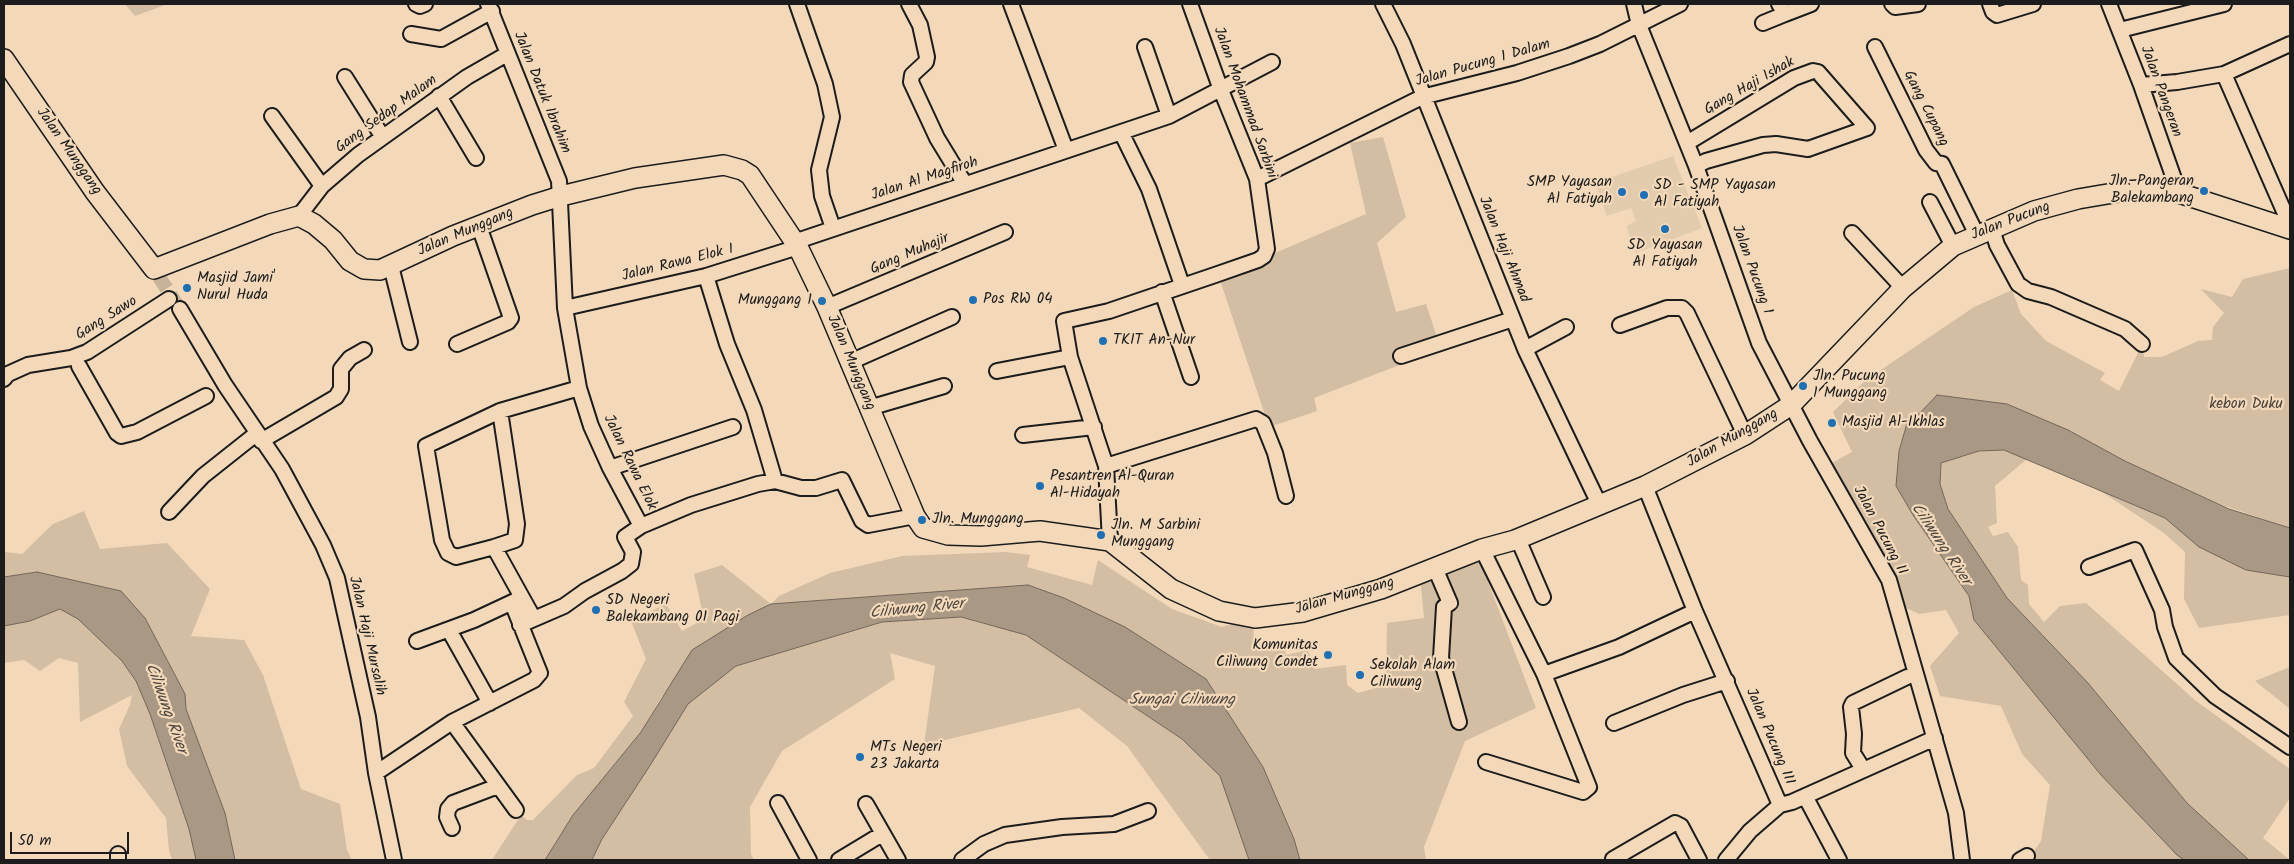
<!DOCTYPE html>
<html>
<head>
<meta charset="utf-8">
<style>
	body { margin:0 }
	#map { position:relative; width:2294px; height:864px; overflow:hidden; background:#f3d9ba; font-family:Kalam,sans-serif }
	canvas { display:block }
	.frame { position:absolute; inset:0; border:5px solid #1c1c1c; pointer-events:none }
	.scale { position:absolute; left:10px; top:832px; width:119px; height:22px; box-sizing:border-box; border:2px solid #1c1c1c; border-top:0; padding-left:6px; font-size:15px; line-height:18px; white-space:nowrap; color:#1c1c1c; -webkit-text-stroke:4px #f3d9ba; paint-order:stroke }
</style>
</head>
<body>
<div id="map">
<canvas width="2294" height="864"></canvas>
<div class="frame"></div>
<div class="scale">50 m</div>
</div>
<script>
const ctx = document.querySelector('canvas').getContext('2d');
ctx.lineJoin = 'round';
function fillPath(path, color) { ctx.fillStyle = color; ctx.fill(path, 'evenodd'); }
const toPath = rows => new Path2D(rows.map(r => 'M' + r).join(''));
function strokePath(path, color, width, dash) { ctx.strokeStyle = color; ctx.lineWidth = width; ctx.lineCap = dash ? 'butt' : 'round'; ctx.setLineDash(dash || []); ctx.stroke(path); }
function label(font, color, halo, rows, align = 'center') {
  ctx.font = font + ' Kalam,sans-serif'; ctx.lineWidth = 4.5; ctx.setLineDash([]); ctx.textBaseline = 'middle'; ctx.strokeStyle = halo; ctx.fillStyle = color; for (const [text, x, y, turn = 0] of rows) {
    ctx.save(); ctx.translate(x, y); ctx.rotate((+turn || 0) * Math.PI / 180); ctx.textAlign = isNaN(turn) ? turn : align; if (halo) ctx.strokeText(text, 0, 0); ctx.fillText(text, 0, 0); ctx.restore();
  }
}
fillPath(toPath([
	[1673,156,1702,228,1636,253,1626,226,1636,221,1631,208,1607,216,1595,183]
]), '#e3cbae');
fillPath(toPath([
	[125,4,168,4,135,16],
	[1383,137,1406,217,1377,243,1396,312,1426,304,1441,349,1314,398,1317,411,1269,427,1219,277,1366,214,1350,143],
	[2290,268,2290,528,2216,503,2125,461,2068,430,2007,404,1937,395,1920,413,1908,420,1899,450,1896,486,1913,515,1969,596,1975,620,2101,775,2184,860,2028,860,2041,841,2050,785,2022,754,2001,706,1940,696,1930,666,1959,633,1946,610,1919,614,1890,600,1830,464,1852,452,1833,412,1866,380,1974,307,2012,290,2021,314,2046,341,2105,373,2100,380,2119,391,2142,345,2144,357,2162,357,2198,341,2212,340,2213,327,2224,313,2201,289,2232,297,2243,279],
	[2003,450,2027,459,1995,486,1997,523,1988,527,1993,536,2008,532,2018,547,2021,580,2028,585,2029,604,2044,622,2060,606,2086,603,2196,701,2290,769,2290,798,2263,838,2290,860,2249,860,2241,853,2187,803,2088,683,2007,598,1948,509,1940,484,1941,463,1979,451],
	[2093,486,2165,518,2246,570,2290,577,2290,615,2199,628,2184,599,2185,552,2164,533],
	[84,511,100,549,167,543,210,589,191,636,244,640,263,675,301,789,340,804,347,850,352,860,235,860,225,813,186,709,185,694,145,618,121,591,37,572,4,577,4,552,22,554,53,524],
	[1482,551,1482,566,1536,708,1465,741,1424,847,1426,860,1300,860,1294,839,1263,767,1206,679,1125,627,1064,598,1028,585,771,604,662,696,641,732,573,815,545,860,492,860,521,815,527,820,533,820,577,775,594,768,633,716,624,702,646,659,631,621,666,604,682,631,704,619,694,574,722,565,771,604,779,596,830,573,902,556,1006,552,1030,555,1027,567,1092,585,1098,560,1172,609,1222,627,1253,618,1254,643,1282,641,1286,655,1308,650,1314,669,1346,665,1347,685,1358,693,1386,685,1387,623,1424,618,1420,576],
	[60,609,78,619,122,661,136,681,150,714,189,829,196,860,172,860,169,850,166,818,127,766,119,729,130,705,132,695,80,722,78,663,59,658,40,671,24,660,4,663,4,626,30,621],
	[958,617,1026,635,1182,739,1220,775,1249,860,1210,860,1127,746,1079,708,924,745,935,666,890,653,895,679,782,751,750,807,751,854,754,860,593,860,602,839,689,702,736,666,882,622],
	[2290,667,2290,709,2255,681]
]), '#d3bda3');
const water = toPath([
	[1937,395,2007,404,2068,430,2125,461,2229,509,2290,528,2290,577,2246,570,2199,547,2165,518,2004,450,1979,451,1941,463,1940,484,1948,509,2007,598,2088,683,2187,803,2249,860,2184,860,2177,855,2101,775,1974,620,1969,596,1913,515,1896,486,1899,451,1908,420,1920,413,1937,395],
	[37,572,121,591,145,618,185,694,186,709,225,813,235,860,196,860,189,829,150,714,136,681,122,661,78,619,60,609,30,621,4,626,4,577,37,572],
	[1028,585,1064,598,1125,627,1206,679,1263,767,1294,839,1300,860,1249,860,1220,776,1182,739,1026,635,961,617,882,622,736,666,688,704,651,764,602,839,592,860,545,860,573,815,641,732,692,650,748,615,771,604,1028,585]
]);
fillPath(water, '#a99884');
strokePath(water, '#71665a', 1);
strokePath(toPath([
	[159,277,180,309]
]), '#c8b39a', 14, [14, 7]);
const street = toPath([
	[416,4,420,6,425,4],
	[488,4,559,181,565,308,579,388,591,426,610,468,641,526],
	[797,4,825,84,832,117,819,170,822,196,833,228],
	[909,4,920,25,927,57,926,62,912,75,911,82,937,138,965,184],
	[1011,4,1066,150],
	[1383,4,1403,44,1525,349,1600,506],
	[1634,4,1639,25,1696,166,1759,343,1810,441,1889,580,1956,813,1962,860],
	[1779,4,1785,14,1811,4],
	[1892,4,1895,7,1918,4],
	[1990,4,1993,12,1997,15,2033,4],
	[2109,4,2141,85,2179,193],
	[1763,23,1785,14],
	[2120,30,2224,4],
	[411,34,441,39,492,11],
	[1145,47,1169,116],
	[1875,47,1926,150,1936,163,1942,164,1977,235],
	[2224,74,2290,225],
	[345,77,382,136],
	[2141,85,2177,82,2224,74,2290,44],
	[439,96,476,158],
	[272,116,322,186],
	[1121,132,1149,189,1182,285],
	[1687,143,1794,78,1813,71,1818,72,1867,128,1808,149,1776,144,1763,145,1706,161,1696,166],
	[1257,179,1422,97,1517,73,1569,56,1600,44,1680,4],
	[1930,202,1953,246],
	[299,216,322,186,358,155,467,77,507,54],
	[1992,229,1997,245,2018,284,2028,291,2051,297,2125,329,2142,344],
	[1852,233,1903,288],
	[794,242,1169,116,1272,62],
	[391,266,410,342],
	[706,276,727,344,754,410,775,481],
	[1162,292,1191,377],
	[827,307,1005,232],
	[565,308,706,276,798,247],
	[180,309,225,385,282,469,323,545,337,578,368,717,376,773,394,860],
	[1620,325,1667,308,1682,308,1687,313,1745,435],
	[457,344,508,322,511,318,479,226],
	[1525,349,1566,327],
	[1401,356,1513,319],
	[850,362,952,317],
	[79,366,117,433,121,436,137,432,206,396],
	[997,371,1070,357],
	[4,379,8,374,28,365,71,358,87,352,169,299],
	[869,408,944,386],
	[1023,435,1094,427],
	[261,441,336,397,341,389,341,369,350,358,364,350],
	[1106,466,1256,419,1263,423,1275,453,1286,496],
	[610,468,733,427],
	[1645,486,1695,611,1780,805,1750,831,1726,860],
	[169,512,203,476,256,434],
	[1518,539,1543,597],
	[1110,541,1106,466,1070,357,1064,321,1109,311,1215,275,1258,260,1264,256,1267,249,1257,179,1221,90,1190,4],
	[494,547,456,557,448,553,442,540,426,446,500,411],
	[1482,549,1544,674,1589,787,1583,792,1486,762],
	[2089,567,2135,550,2162,610,2165,627,2176,658,2215,696,2290,747],
	[1435,568,1450,603,1444,607,1441,658,1459,722],
	[534,619,494,547,515,540,517,524,500,411,579,388],
	[520,625,564,606,585,591,622,571,631,564,633,552,625,537,641,526,691,505,758,484,775,481,801,488,816,488,842,480,862,521,868,525,915,516],
	[449,630,490,703],
	[417,641,474,620,519,599],
	[1544,674,1619,647,1695,611],
	[452,722,534,680,540,673,512,603],
	[1614,723,1683,695,1727,681],
	[1863,769,1853,753,1854,734,1851,707,1853,703,1907,677],
	[376,773,452,722,516,810],
	[1805,796,1839,860],
	[778,803,809,860],
	[866,804,898,860],
	[1780,805,1792,802,1935,738],
	[452,828,447,817,448,809,453,803,498,786],
	[118,854,118,860],
	[1613,859,1675,823,1681,826,1699,860],
	[839,860,882,834],
	[962,860,984,844,1005,835,1062,827,1114,824,1148,811],
	[2020,860,2027,856]
]);
const secondary = toPath([
	[4,59,95,192,154,269,270,224,299,216,314,224,333,240,350,261,364,269,380,270,453,236,532,205,561,196,635,178,724,165,742,170,750,175,798,247,827,307,915,516,923,528,948,535,981,536,1040,531,1110,541,1171,589,1219,611,1255,618,1303,612,1381,589,1482,549,1515,540,1645,486,1745,435,1791,405,1903,288,1953,246,2034,211,2078,199,2125,191,2155,189,2179,193,2290,229]
]);
strokePath(street, '#1c1c1c', 18);
strokePath(secondary, '#1c1c1c', 22);
strokePath(street, '#f3d9ba', 14);
strokePath(secondary, '#f3d9ba', 19);
for (const [x, y, r, color] of [
	[2204,191,5,"#1f6fb2"],
	[1622,192,5,"#1f6fb2"],
	[1644,195,5,"#1f6fb2"],
	[1665,229,5,"#1f6fb2"],
	[187,288,5,"#1f6fb2"],
	[973,300,5,"#1f6fb2"],
	[822,301,5,"#1f6fb2"],
	[1103,341,5,"#1f6fb2"],
	[1803,386,5,"#1f6fb2"],
	[1832,423,5,"#1f6fb2"],
	[1040,486,5,"#1f6fb2"],
	[922,520,5,"#1f6fb2"],
	[1101,535,5,"#1f6fb2"],
	[596,610,5,"#1f6fb2"],
	[1328,655,5,"#1f6fb2"],
	[1360,675,5,"#1f6fb2"],
	[860,757,5,"#1f6fb2"]
]) { const dot = new Path2D(); dot.arc(x, y, r, 0, 2 * Math.PI); ctx.fillStyle = color; ctx.fill(dot); strokePath(dot, '#f3d9ba', 2); }
label('15px', '#1c1c1c', '#f3d9ba', [
	["Jalan Pucung 1 Dalam",1483,64,-16],
	["Gang Haji Ishak",1750,87,-30],
	["Jalan Pangeran",2160,92,70],
	["Jalan Datuk Ibrahim",541,93,68],
	["Jalan Mohammad Sarbini",1244,103,70],
	["Gang Cupang",1925,109,63],
	["Gang Sedap Malam",387,115,-36],
	["Jalan Munggang",68,152,55],
	["Jalan Al Magfiroh",925,180,-18],
	["Jalan Pucung",2011,222,-21],
	["Jalan Munggang",466,233,-23],
	["Jalan Haji Ahmad",1503,250,68],
	["Gang Muhajir",910,255,-23],
	["Jalan Rawa Elok I",678,264,-14],
	["Jalan Pucung I",1751,270,70],
	["Gang Sawo",107,319,-32],
	["Jalan Munggang",850,363,67],
	["Jalan Munggang",1733,439,-30],
	["Jalan Rawa Elok",629,463,64],
	["Jalan Pucung II",1879,531,62],
	["Jalan Munggang",1345,597,-16],
	["Jalan Haji Mursalih",366,636,77],
	["Jalan Pucung III",1769,737,67]
]);
label('15px', '#1c1c1c', '#f3d9ba', [
	["Jln. Pangeran",2194,182,"right"],
	["Balekambang",2194,199,"right"],
	["SMP Yayasan",1612,183,"right"],
	["Al Fatiyah",1612,200,"right"],
	["SD - SMP Yayasan",1654,186],
	["Al Fatiyah",1654,203],
	["SD Yayasan",1665,246,"center"],
	["Al Fatiyah",1665,263,"center"],
	["Masjid Jami'",197,279],
	["Nurul Huda",197,296],
	["Pos RW 04",983,300],
	["Munggang 1",812,301,"right"],
	["TKIT An-Nur",1113,341],
	["Jln. Pucung",1813,377],
	["1 Munggang",1813,394],
	["Masjid Al-Ikhlas",1842,423],
	["Pesantren Al-Quran",1050,477],
	["Al-Hidayah",1050,494],
	["Jln. Munggang",932,520],
	["Jln. M Sarbini",1111,526],
	["Munggang",1111,543],
	["SD Negeri",606,601],
	["Balekambang 01 Pagi",606,618],
	["Komunitas",1318,646,"right"],
	["Ciliwung Condet",1318,663,"right"],
	["Sekolah Alam",1370,666],
	["Ciliwung",1370,683],
	["MTs Negeri",870,748],
	["23 Jakarta",870,765]
], 'left');
label('15px', '#4a443e', '#f3d9ba', [
	["kebon Duku",2246,405]
]);
label('italic 16px', '#4d4740', '#f3d9ba', [
	["Ciliwung River",1940,545,56],
	["Ciliwung River",917,610,-6],
	["Sungai Ciliwung",1182,701],
	["Ciliwung River",165,709,70]
]);
</script>
</body>
</html>
